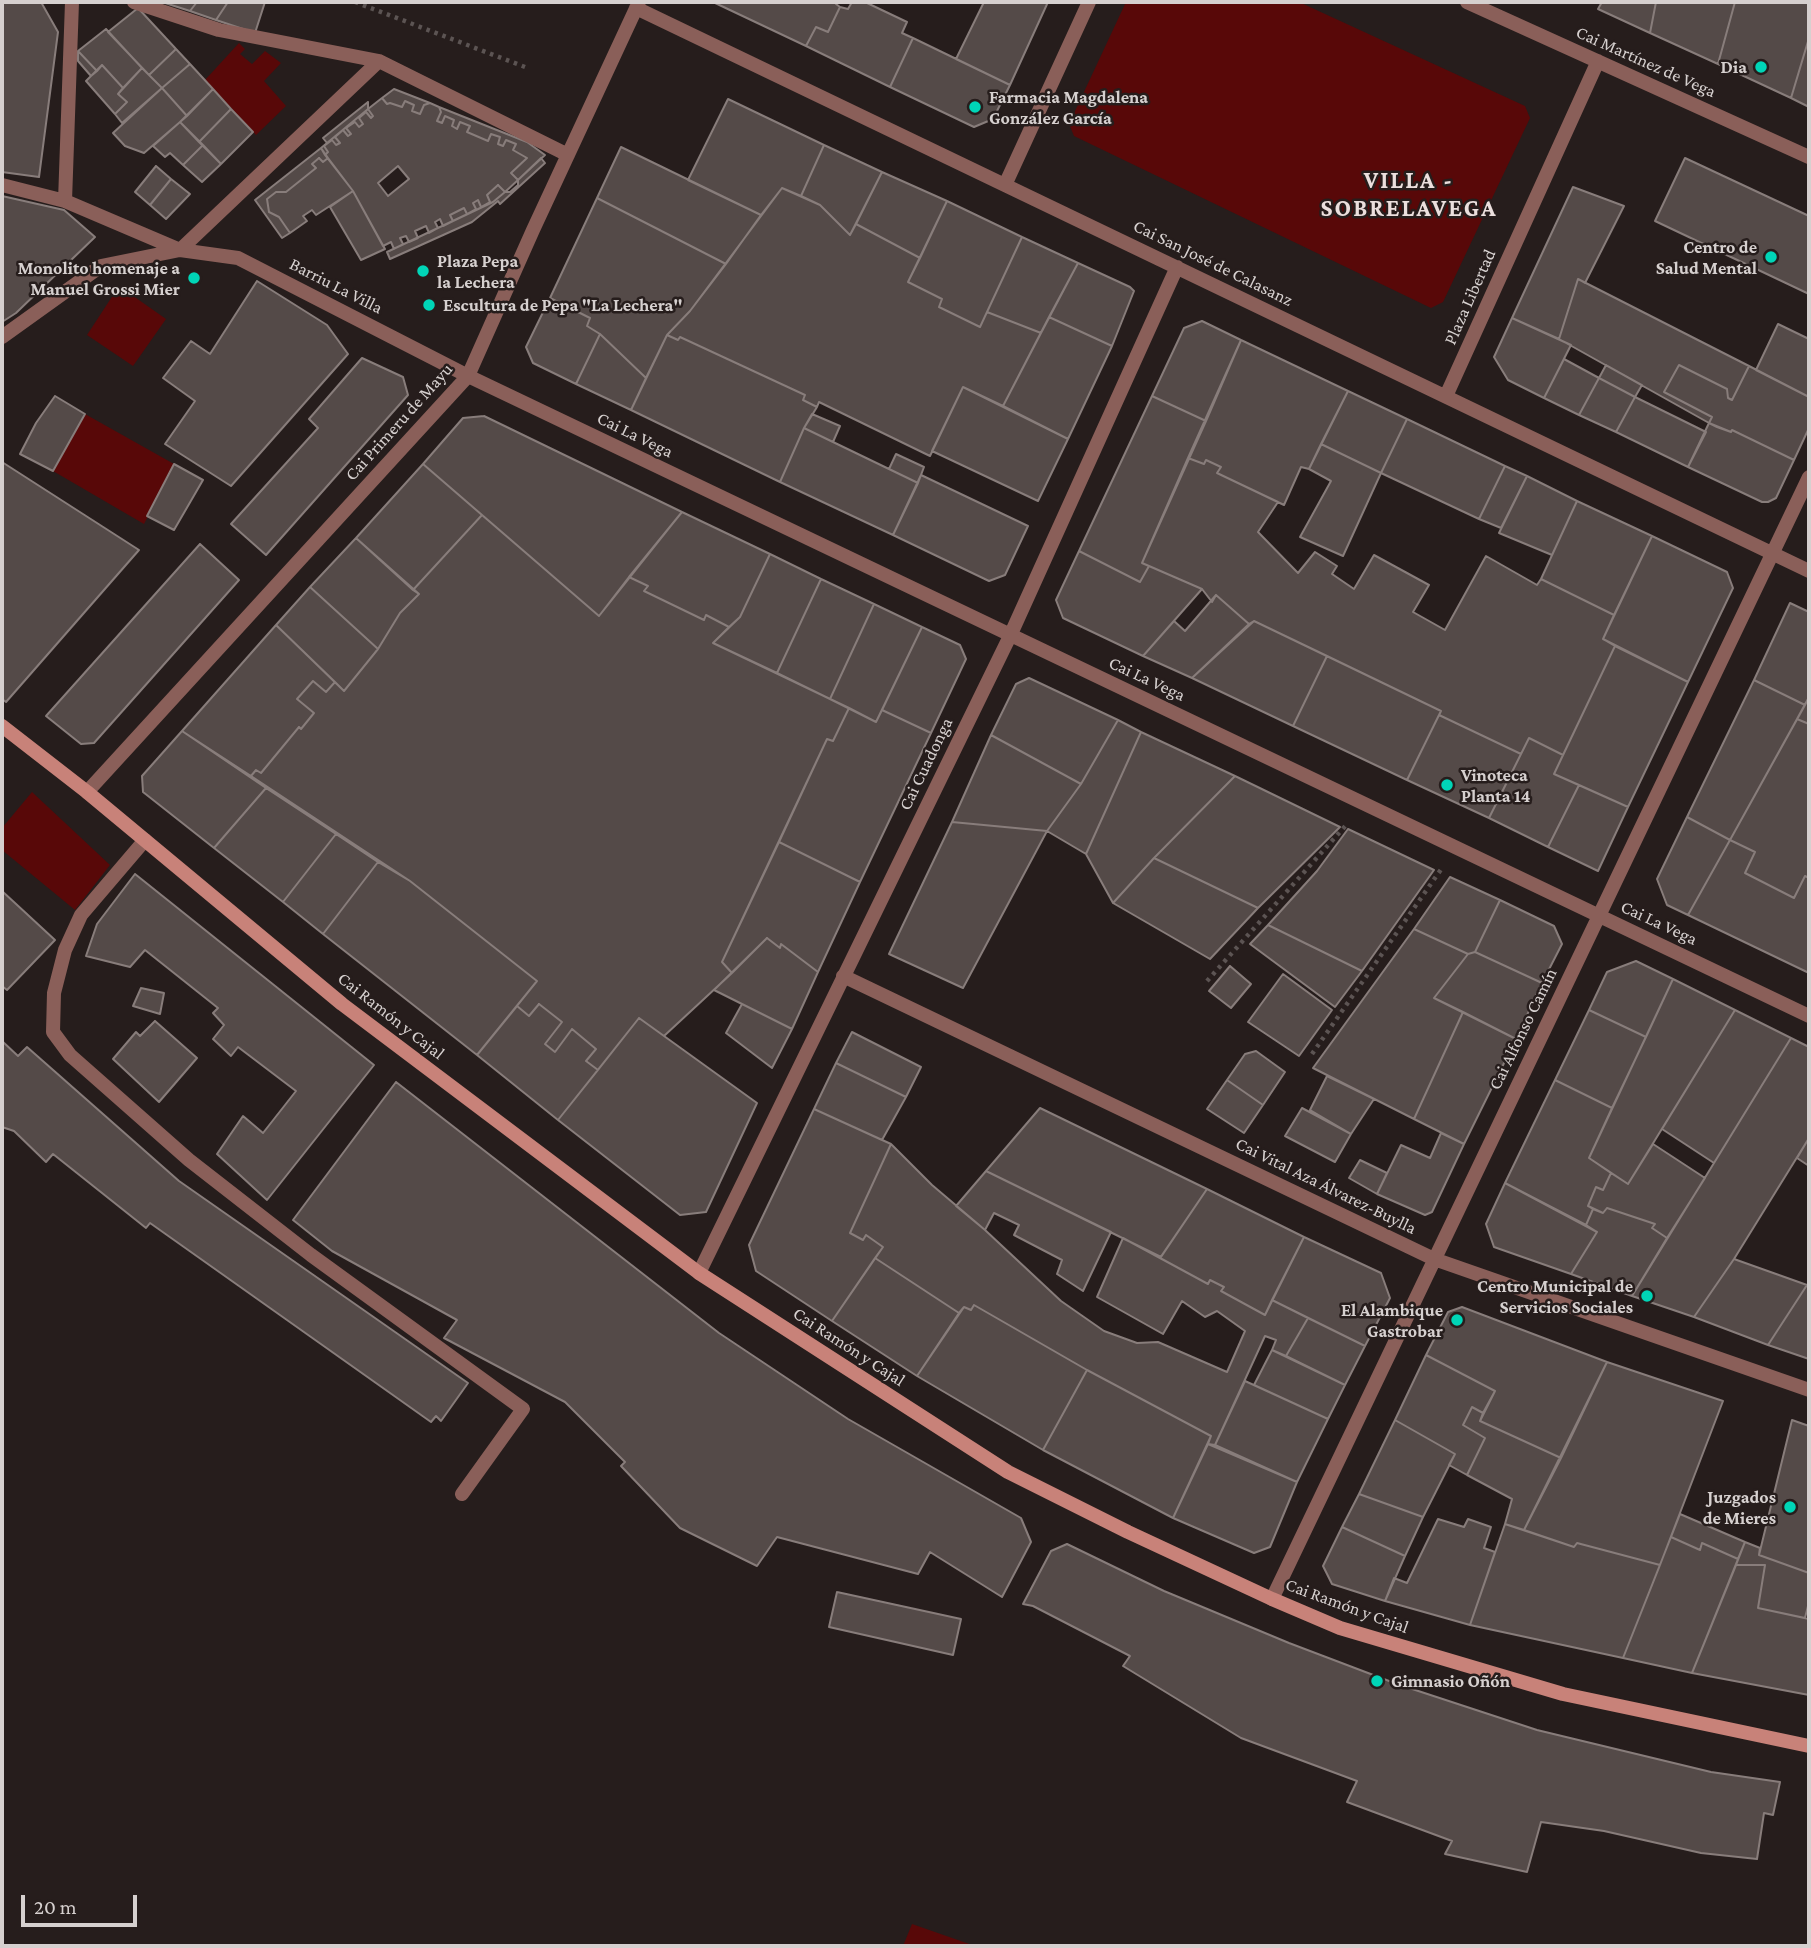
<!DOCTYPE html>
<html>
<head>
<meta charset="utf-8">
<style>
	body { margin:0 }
	#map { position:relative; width:1811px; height:1948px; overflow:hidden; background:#261d1c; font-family:"Crimson Pro",serif }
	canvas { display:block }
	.frame { position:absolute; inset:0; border:4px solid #d6d0cf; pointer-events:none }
	.scale { position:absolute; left:21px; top:1895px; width:116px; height:32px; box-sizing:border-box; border:4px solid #d6d0cf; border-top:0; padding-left:9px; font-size:21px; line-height:24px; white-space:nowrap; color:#d6d0cf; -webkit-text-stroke:5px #261d1c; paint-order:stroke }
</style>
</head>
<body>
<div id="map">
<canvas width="1811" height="1948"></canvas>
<div class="frame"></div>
<div class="scale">20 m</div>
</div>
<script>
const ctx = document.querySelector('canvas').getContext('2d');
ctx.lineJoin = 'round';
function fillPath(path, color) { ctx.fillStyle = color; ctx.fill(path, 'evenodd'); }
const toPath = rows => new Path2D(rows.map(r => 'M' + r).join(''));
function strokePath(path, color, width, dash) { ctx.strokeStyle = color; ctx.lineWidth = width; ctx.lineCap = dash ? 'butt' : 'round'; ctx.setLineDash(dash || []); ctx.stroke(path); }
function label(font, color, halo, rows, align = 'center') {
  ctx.font = font + ' "Crimson Pro",serif'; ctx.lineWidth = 5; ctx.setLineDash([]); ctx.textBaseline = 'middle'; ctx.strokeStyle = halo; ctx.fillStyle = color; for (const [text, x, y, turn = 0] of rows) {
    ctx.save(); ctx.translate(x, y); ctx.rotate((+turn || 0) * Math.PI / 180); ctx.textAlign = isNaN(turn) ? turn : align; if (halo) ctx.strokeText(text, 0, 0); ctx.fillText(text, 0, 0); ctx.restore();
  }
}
fillPath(toPath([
	[1126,2,1299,2,1525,106,1530,118,1443,302,1431,308,1074,136,1069,124],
	[239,43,245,49,240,54,252,64,265,51,281,63,264,81,286,106,256,135,205,80],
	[119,286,166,319,133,366,87,335],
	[85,414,174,464,144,524,53,471],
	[32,792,110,865,75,910,2,850,2,828],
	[912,1924,975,1946,903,1946]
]), '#580808');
const building = toPath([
	[2,2,41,2,58,32,39,177,2,172,2,2],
	[162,2,197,2,190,11,162,2],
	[197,2,228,2,216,20,190,11,197,2],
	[228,2,265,2,255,33,216,20,228,2],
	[713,2,837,2,836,4,840,7,828,32,816,27,806,46,713,2],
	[852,2,865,2,907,22,902,33,913,38,890,87,806,46,816,27,828,32,840,7,848,9,852,2],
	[984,2,1048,2,1010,85,956,59,984,2],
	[1602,2,1656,2,1650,33,1598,9,1602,2],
	[1656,2,1735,2,1718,64,1650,33,1656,2],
	[1735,2,1805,2,1809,4,1809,38,1791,98,1718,64,1735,2],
	[138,8,176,49,149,75,108,32,138,8],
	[106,29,142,68,123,88,102,65,97,71,78,51,106,29],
	[913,38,1010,85,993,119,974,127,890,87,913,38],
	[1809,38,1809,107,1791,98,1809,38],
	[176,49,190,64,162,88,149,75,176,49],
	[78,51,97,71,91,76,78,61,78,51],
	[190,64,213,89,187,116,162,88,190,64],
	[102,65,123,88,118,94,127,102,115,114,86,81,102,65],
	[142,68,162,88,122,123,115,114,127,102,118,94,142,68],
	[162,88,187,116,144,153,125,146,113,133,162,88],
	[213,89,231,109,199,142,180,122,213,89],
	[394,89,430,103,424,105,420,114,412,111,414,105,405,101,402,107,390,103,387,104,382,98,394,89],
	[382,98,387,104,390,103,402,107,405,101,414,105,412,111,420,114,424,105,430,103,439,107,441,112,437,121,442,123,445,116,454,120,452,126,457,129,460,122,470,126,467,132,488,141,491,134,500,137,498,144,503,146,506,140,516,144,513,150,527,158,511,173,518,180,505,192,498,185,487,195,490,202,481,207,478,200,473,203,476,209,467,214,464,208,450,215,453,221,443,226,440,219,435,222,438,228,429,233,426,226,415,231,418,238,409,242,406,236,400,238,403,244,394,249,391,242,383,246,353,191,325,155,328,152,324,146,332,140,336,145,340,143,335,137,343,130,348,136,351,134,346,128,355,122,359,127,363,124,359,118,366,112,371,118,373,116,368,109,382,98],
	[398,166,409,179,388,196,378,183,398,166],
	[728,99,824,145,801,196,782,188,761,215,688,180,728,99],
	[368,102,368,109,327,143,323,138,368,102],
	[439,107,527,142,545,155,518,180,511,173,527,158,513,150,516,144,506,140,503,146,498,144,500,137,491,134,488,141,467,132,470,126,460,122,457,129,452,126,454,120,445,116,442,123,437,121,441,112,439,107],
	[231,109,253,132,221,164,199,142,231,109],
	[368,109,373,116,371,118,366,112,359,118,363,124,359,127,355,122,346,128,351,134,348,136,343,130,335,137,340,143,336,145,332,140,324,146,328,152,325,155,321,148,368,109],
	[180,122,203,145,183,165,170,153,165,157,153,146,180,122],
	[203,145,221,164,202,182,183,165,203,145],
	[824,145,882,172,850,235,820,205,801,196,824,145],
	[621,147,761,215,726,264,597,198,621,147],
	[321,148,328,158,323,162,319,158,312,164,316,168,286,192,276,192,267,199,269,212,279,217,290,233,282,238,255,200,321,148],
	[319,158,323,162,328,158,353,191,316,215,312,210,303,216,307,221,290,233,279,217,269,212,267,199,276,192,286,192,316,168,312,164,319,158],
	[541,158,545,163,500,204,498,201,472,222,390,259,387,252,493,202,505,192,510,192,518,185,518,180,541,158],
	[1685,158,1809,216,1809,294,1655,221,1685,158],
	[156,166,171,179,150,205,135,192,156,166],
	[882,172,947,201,920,258,856,224,882,172],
	[171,179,190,194,166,219,150,205,171,179],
	[498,185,505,192,493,202,453,221,450,215,464,208,467,214,476,209,473,203,478,200,481,207,490,202,487,195,498,185],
	[1573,187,1624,206,1585,283,1578,279,1559,339,1512,318,1573,187],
	[782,188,820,205,850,235,856,224,920,258,908,282,942,299,939,307,980,327,987,312,1041,333,1003,406,963,387,930,456,819,402,817,407,803,400,805,395,680,337,678,340,667,335,690,311,782,188],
	[353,191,385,249,361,260,330,207,353,191],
	[2,196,64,210,95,237,16,313,2,322,2,196],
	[597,198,726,264,690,311,667,335,646,378,600,334,587,326,590,318,550,298,597,198],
	[947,201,1022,237,980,327,939,307,942,299,908,282,947,201],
	[1022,237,1078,263,1041,333,987,312,1022,237],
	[1078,263,1130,287,1134,291,1112,346,1049,317,1078,263],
	[1578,279,1749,366,1732,400,1728,398,1727,389,1679,365,1664,392,1712,417,1709,423,1559,339,1578,279],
	[257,281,327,325,348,354,231,486,165,444,195,401,163,378,191,341,210,354,257,281],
	[550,298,590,318,587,326,600,334,576,384,533,363,526,347,550,298],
	[1049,317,1112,346,1068,439,1003,406,1049,317],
	[1512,318,1571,345,1544,398,1508,380,1494,357,1512,318],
	[1202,321,1241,340,1206,421,1152,396,1184,328,1202,321],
	[1778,324,1809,339,1809,397,1756,370,1778,324],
	[600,334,646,378,631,410,576,384,600,334],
	[667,335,678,340,680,337,805,395,803,400,817,407,804,428,780,482,631,410,667,335],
	[1241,340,1348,391,1309,469,1301,467,1284,505,1217,473,1221,467,1206,460,1204,464,1188,458,1241,340],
	[362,358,403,377,408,395,266,555,231,524,318,428,309,419,362,358],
	[1564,359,1599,378,1579,415,1544,398,1564,359],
	[1606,365,1642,385,1635,397,1599,378,1606,365],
	[1679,365,1727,389,1728,398,1732,400,1749,366,1809,397,1809,428,1794,460,1732,430,1731,432,1717,427,1709,423,1712,417,1664,392,1679,365],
	[1599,378,1635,397,1616,432,1579,415,1599,378],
	[963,387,1068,439,1038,501,932,451,963,387],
	[1348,391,1407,419,1381,473,1321,444,1348,391],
	[55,396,85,414,53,471,20,454,36,423,55,396],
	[1152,396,1206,421,1142,563,1149,566,1140,582,1079,551,1152,396],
	[1635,397,1706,432,1688,467,1616,432,1635,397],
	[812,414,840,426,833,442,804,428,812,414],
	[484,416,682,512,599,616,423,464,463,418,484,416],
	[1407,419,1505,466,1479,519,1381,473,1407,419],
	[1709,423,1731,432,1732,430,1794,460,1776,498,1768,502,1762,502,1688,467,1709,423],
	[804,428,918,483,893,535,780,482,804,428],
	[1321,444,1381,473,1343,556,1300,537,1331,481,1309,469,1321,444],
	[896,454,924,467,918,483,889,469,896,454],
	[1188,458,1204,464,1206,460,1221,467,1217,473,1278,502,1258,532,1298,573,1315,552,1337,566,1332,574,1354,589,1374,555,1429,585,1413,612,1445,630,1486,556,1537,585,1541,579,1614,615,1603,639,1615,646,1563,755,1529,738,1521,754,1439,715,1441,711,1254,621,1249,624,1216,595,1212,602,1202,589,1142,563,1188,458],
	[2,462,139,550,6,702,2,699,2,462],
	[174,464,203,480,174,530,147,516,174,464],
	[423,464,482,515,413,590,356,538,423,464],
	[1505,466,1527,476,1501,528,1479,519,1505,466],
	[921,475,1028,526,1005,575,989,581,893,535,921,475],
	[1527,476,1577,501,1552,555,1499,533,1527,476],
	[1577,501,1652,536,1614,615,1541,579,1577,501],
	[682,512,770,554,740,617,729,627,706,615,704,620,644,591,648,586,629,577,682,512],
	[482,515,599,616,629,577,648,586,644,591,704,620,706,615,729,627,713,643,849,708,833,741,827,739,722,962,732,973,664,1036,639,1018,598,1070,586,1061,596,1049,572,1029,555,1052,545,1044,562,1022,539,1004,529,1016,517,1006,537,981,410,881,251,776,256,770,261,773,299,727,301,729,314,713,297,699,313,681,326,692,335,682,344,691,378,649,400,613,419,594,413,590,482,515],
	[1652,536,1727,572,1733,588,1688,682,1603,639,1652,536],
	[356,538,419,594,400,613,378,649,310,587,356,538],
	[200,544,239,580,94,743,81,744,46,716,200,544],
	[1079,551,1140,582,1149,566,1202,589,1143,656,1063,618,1056,600,1079,551],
	[770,554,821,579,777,673,713,643,740,617,770,554],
	[821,579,874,604,830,699,777,673,821,579],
	[310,587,378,649,344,691,276,625,310,587],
	[1216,595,1249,624,1192,678,1143,656,1174,621,1185,631,1216,595],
	[1790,603,1809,612,1809,697,1805,705,1754,680,1790,603],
	[874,604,922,627,876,722,830,699,874,604],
	[1254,621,1327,656,1293,726,1192,678,1254,621],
	[276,625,335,682,326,692,313,681,297,699,314,713,301,729,299,727,261,773,256,770,251,776,182,731,276,625],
	[922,627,960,645,966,659,931,733,882,710,922,627],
	[1615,646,1688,682,1628,807,1554,774,1615,646],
	[1327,656,1441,711,1407,780,1293,726,1327,656],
	[1029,678,1118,720,1081,784,991,735,1016,684,1029,678],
	[1754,680,1805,705,1730,840,1687,817,1754,680],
	[1809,697,1809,724,1797,719,1809,697],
	[849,708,876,722,882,710,931,733,860,882,779,842,827,739,833,741,849,708],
	[1439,715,1521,754,1489,818,1407,780,1439,715],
	[1797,719,1809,724,1809,878,1805,876,1794,898,1745,873,1755,852,1730,840,1797,719],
	[1118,720,1141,732,1086,854,1047,831,1081,784,1118,720],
	[182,731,266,788,214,848,143,792,142,776,182,731],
	[1141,732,1235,776,1154,858,1113,903,1086,854,1141,732],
	[991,735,1081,784,1047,831,952,822,991,735],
	[1529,738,1563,755,1554,774,1579,785,1548,847,1489,818,1529,738],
	[1235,776,1340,827,1258,908,1154,858,1235,776],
	[1579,785,1628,807,1598,871,1548,847,1579,785],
	[266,788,336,834,283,902,214,848,266,788],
	[1687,817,1730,840,1688,915,1667,905,1657,879,1687,817],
	[952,822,1047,831,963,988,889,954,952,822],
	[1348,829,1434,870,1362,971,1268,925,1317,871,1348,829],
	[336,834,378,862,323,934,283,902,336,834],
	[1730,840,1755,852,1745,873,1794,898,1805,876,1809,878,1809,973,1688,915,1730,840],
	[779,842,860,882,818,972,781,944,780,948,767,938,732,973,722,962,779,842],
	[1154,858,1258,908,1210,959,1113,903,1154,858],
	[378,862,410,881,537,981,477,1055,323,934,378,862],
	[135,874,374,1065,267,1200,217,1154,243,1116,263,1133,296,1091,238,1047,231,1056,213,1039,224,1025,213,1013,218,1008,145,950,130,967,86,956,97,924,135,874],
	[1450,877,1500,900,1475,952,1468,954,1414,929,1450,877],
	[2,891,55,940,7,990,2,986,2,891],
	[1500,900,1554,926,1562,944,1542,983,1475,952,1500,900],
	[1268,925,1362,971,1335,1007,1250,944,1268,925],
	[1414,929,1468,954,1434,998,1463,1012,1414,1119,1313,1068,1414,929],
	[767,938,780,948,781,944,818,972,792,1029,714,990,767,938],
	[1475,952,1542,983,1516,1039,1434,998,1468,954,1475,952],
	[1636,961,1673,979,1646,1037,1589,1010,1607,972,1636,961],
	[1230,966,1251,984,1231,1008,1209,991,1230,966],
	[1283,974,1332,1010,1299,1056,1248,1022,1283,974],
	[1673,979,1735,1010,1628,1184,1589,1158,1673,979],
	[141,988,164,993,160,1014,133,1006,141,988],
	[539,1004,562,1022,545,1044,555,1052,572,1029,596,1049,586,1061,598,1070,558,1120,477,1055,517,1006,529,1016,539,1004],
	[742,1004,792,1029,772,1068,726,1033,742,1004],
	[1589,1010,1646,1037,1612,1108,1555,1080,1589,1010],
	[1735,1010,1791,1038,1714,1163,1662,1129,1735,1010],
	[1463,1012,1516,1039,1464,1144,1414,1119,1463,1012],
	[639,1018,757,1103,706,1212,680,1215,558,1120,639,1018],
	[155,1021,197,1058,159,1102,113,1059,136,1032,140,1036,155,1021],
	[852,1032,921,1067,906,1097,836,1063,852,1032],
	[1791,1038,1809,1047,1809,1138,1734,1259,1694,1317,1632,1296,1791,1038],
	[2,1041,18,1056,27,1047,179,1181,468,1383,441,1421,436,1416,431,1422,150,1223,146,1228,53,1154,46,1162,14,1131,2,1127,2,1041],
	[1256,1051,1285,1072,1263,1105,1227,1080,1245,1054,1256,1051],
	[836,1063,906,1097,882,1140,814,1109,836,1063],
	[1327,1076,1374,1099,1351,1134,1310,1110,1327,1076],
	[1227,1080,1263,1105,1244,1133,1207,1109,1227,1080],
	[1555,1080,1612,1108,1589,1158,1611,1173,1603,1190,1596,1187,1588,1206,1593,1209,1586,1225,1505,1183,1555,1080],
	[396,1082,719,1333,848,1419,1021,1518,1031,1542,1002,1597,930,1552,918,1574,777,1537,757,1566,680,1528,621,1466,625,1462,565,1402,444,1338,457,1320,332,1251,293,1220,396,1082],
	[1040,1108,1207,1189,1161,1257,986,1171,1040,1108],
	[1302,1108,1351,1134,1335,1162,1285,1136,1302,1108],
	[814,1109,891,1144,850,1233,863,1240,866,1235,883,1247,832,1321,756,1271,749,1245,814,1109],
	[1441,1133,1464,1144,1432,1212,1425,1215,1377,1194,1401,1145,1430,1158,1441,1133],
	[1809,1138,1809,1166,1797,1158,1809,1138],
	[891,1144,932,1185,985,1230,1061,1301,1104,1331,1137,1343,1158,1342,1227,1372,1245,1331,1217,1311,1205,1317,1182,1301,1163,1334,1097,1297,1123,1238,1208,1284,1210,1280,1224,1287,1221,1291,1265,1315,1272,1300,1308,1318,1286,1356,1272,1350,1276,1340,1265,1336,1215,1445,1208,1444,1211,1436,1087,1370,974,1305,971,1310,964,1307,959,1313,875,1258,883,1247,866,1235,863,1240,850,1233,891,1144],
	[1653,1144,1705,1178,1667,1238,1652,1228,1655,1224,1607,1208,1603,1213,1588,1206,1596,1187,1603,1190,1611,1173,1628,1184,1653,1144],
	[1360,1160,1387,1173,1377,1194,1349,1178,1360,1160],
	[986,1171,1111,1232,1083,1291,1057,1274,1062,1260,1014,1235,1019,1225,994,1213,985,1230,956,1206,986,1171],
	[1505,1183,1597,1232,1571,1274,1494,1247,1486,1224,1505,1183],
	[1207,1189,1304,1237,1265,1315,1221,1291,1224,1287,1210,1280,1208,1284,1160,1258,1207,1189],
	[1607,1208,1655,1224,1652,1228,1667,1238,1632,1296,1571,1274,1597,1232,1586,1225,1593,1209,1603,1213,1607,1208],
	[1304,1237,1381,1273,1390,1298,1365,1346,1272,1300,1304,1237],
	[875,1258,959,1313,917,1376,832,1321,875,1258],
	[1734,1259,1807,1285,1768,1345,1694,1317,1734,1259],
	[1807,1285,1809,1286,1809,1359,1768,1345,1807,1285],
	[974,1305,1087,1370,1043,1450,917,1376,964,1307,971,1310,974,1305],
	[1462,1307,1607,1362,1561,1458,1480,1421,1495,1391,1426,1355,1448,1312,1462,1307],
	[1308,1318,1365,1346,1345,1385,1286,1356,1308,1318],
	[1272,1350,1345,1385,1328,1419,1254,1385,1272,1350],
	[1426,1355,1495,1391,1483,1413,1472,1407,1463,1425,1485,1438,1467,1475,1449,1465,1455,1454,1395,1420,1426,1355],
	[1607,1362,1723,1401,1660,1565,1577,1543,1574,1547,1524,1530,1607,1362],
	[1087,1370,1211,1436,1173,1518,1043,1450,1087,1370],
	[1245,1381,1328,1419,1297,1482,1215,1445,1245,1381],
	[1472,1407,1483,1413,1480,1421,1561,1458,1524,1530,1505,1524,1512,1499,1467,1475,1485,1438,1463,1425,1472,1407],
	[1395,1420,1455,1454,1423,1517,1359,1494,1395,1420],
	[1792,1420,1809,1426,1809,1573,1759,1555,1792,1420],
	[1208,1444,1297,1482,1270,1547,1254,1553,1173,1518,1208,1444],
	[1359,1494,1423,1517,1405,1556,1342,1527,1359,1494],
	[1680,1514,1745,1542,1738,1559,1702,1543,1700,1550,1671,1537,1680,1514],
	[1438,1519,1464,1527,1468,1519,1491,1527,1484,1548,1495,1552,1470,1625,1385,1601,1394,1578,1407,1583,1438,1519],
	[1505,1524,1574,1547,1577,1543,1660,1565,1623,1658,1470,1625,1505,1524],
	[1342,1527,1405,1556,1385,1601,1332,1584,1323,1566,1342,1527],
	[1671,1537,1700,1550,1702,1543,1738,1559,1692,1673,1623,1658,1671,1537],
	[1745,1542,1760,1548,1759,1555,1809,1573,1809,1602,1805,1618,1758,1608,1765,1565,1736,1565,1745,1542],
	[1067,1544,1164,1591,1289,1643,1397,1684,1537,1730,1711,1772,1780,1782,1773,1815,1764,1813,1757,1859,1701,1853,1604,1831,1541,1822,1527,1872,1445,1854,1452,1841,1347,1802,1357,1781,1241,1738,1123,1666,1130,1656,1033,1606,1023,1604,1051,1551,1067,1544],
	[1736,1565,1765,1565,1758,1608,1809,1619,1809,1695,1692,1673,1736,1565],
	[837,1592,961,1619,953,1655,829,1627,837,1592]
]);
fillPath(building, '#544a48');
strokePath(building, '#887d7b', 2);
strokePath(toPath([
	[355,2,525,67],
	[1207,981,1347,824],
	[1312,1054,1442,868]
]), '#5c5453', 4.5, [3.5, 5]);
strokePath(toPath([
	[134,2,219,30,379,61,568,155],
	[1467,2,1809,157],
	[636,8,1809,571],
	[2,185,65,201,180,250,238,258,468,376,1809,1016],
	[1005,185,1089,2],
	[65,201,72,2],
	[2,337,101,266,180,250,379,61],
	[1446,396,1598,61],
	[87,792,468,376,533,230,639,2],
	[145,840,81,915,65,950,54,993,53,1032,70,1055,189,1160,311,1255,523,1409,462,1494],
	[843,976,1434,1259,1809,1390],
	[699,1273,1010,636,1177,267],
	[1272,1599,1809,477]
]), '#8a5f59', 14);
strokePath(toPath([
	[2,726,87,792,342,1004,699,1273,1008,1472,1128,1532,1272,1599,1340,1628,1563,1694,1809,1746]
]), '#c88279', 14);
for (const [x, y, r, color] of [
	[1761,67,7,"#00d5b7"],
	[975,107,7,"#00d5b7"],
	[1771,257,7,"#00d5b7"],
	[423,271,7,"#00d5b7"],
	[194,278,7,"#00d5b7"],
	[429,305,7,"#00d5b7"],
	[1447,785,7,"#00d5b7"],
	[1647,1296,7,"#00d5b7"],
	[1457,1320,7,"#00d5b7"],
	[1790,1507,7,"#00d5b7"],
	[1377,1681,7,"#00d5b7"]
]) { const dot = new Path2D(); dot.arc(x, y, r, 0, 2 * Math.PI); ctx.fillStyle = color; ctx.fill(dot); strokePath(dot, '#261d1c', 2.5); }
label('18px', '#d6d0cf', '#261d1c', [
	["Cai Martínez de Vega",1646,62,24],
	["Cai San José de Calasanz",1213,263,26],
	["Barriu La Villa",336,286,27],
	["Plaza Libertad",1470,297,-66],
	["Cai Primeru de Mayu",399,422,-48],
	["Cai La Vega",635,435,26],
	["Cai La Vega",1147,679,25],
	["Cai Cuadonga",926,764,-64],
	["Cai La Vega",1659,923,25],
	["Cai Ramón y Cajal",391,1016,38],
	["Cai Alfonso Camín",1523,1029,-64],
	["Cai Vital Aza Álvarez-Buylla",1326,1186,26],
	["Cai Ramón y Cajal",849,1347,33],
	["Cai Ramón y Cajal",1347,1606,20]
]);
label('bold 18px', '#d6d0cf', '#261d1c', [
	["Dia",1747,67],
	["Farmacia Magdalena",989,97,"left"],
	["González García",989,118,"left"],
	["Centro de",1757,247],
	["Salud Mental",1757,268],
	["Plaza Pepa",437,261,"left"],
	["la Lechera",437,282,"left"],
	["Monolito homenaje a",180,268],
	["Manuel Grossi Mier",180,289],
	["Escultura de Pepa \"La Lechera\"",443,305,"left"],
	["Vinoteca",1461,775,"left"],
	["Planta 14",1461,796,"left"],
	["Centro Municipal de",1633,1286],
	["Servicios Sociales",1633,1307],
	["El Alambique",1443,1310],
	["Gastrobar",1443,1331],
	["Juzgados",1776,1497],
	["de Mieres",1776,1518],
	["Gimnasio Oñón",1391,1681,"left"]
], 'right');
ctx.letterSpacing = '2px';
label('bold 24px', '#ebdfdd', '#261d1c', [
	["VILLA -",1409,181],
	["SOBRELAVEGA",1409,209]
]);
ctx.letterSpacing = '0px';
</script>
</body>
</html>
